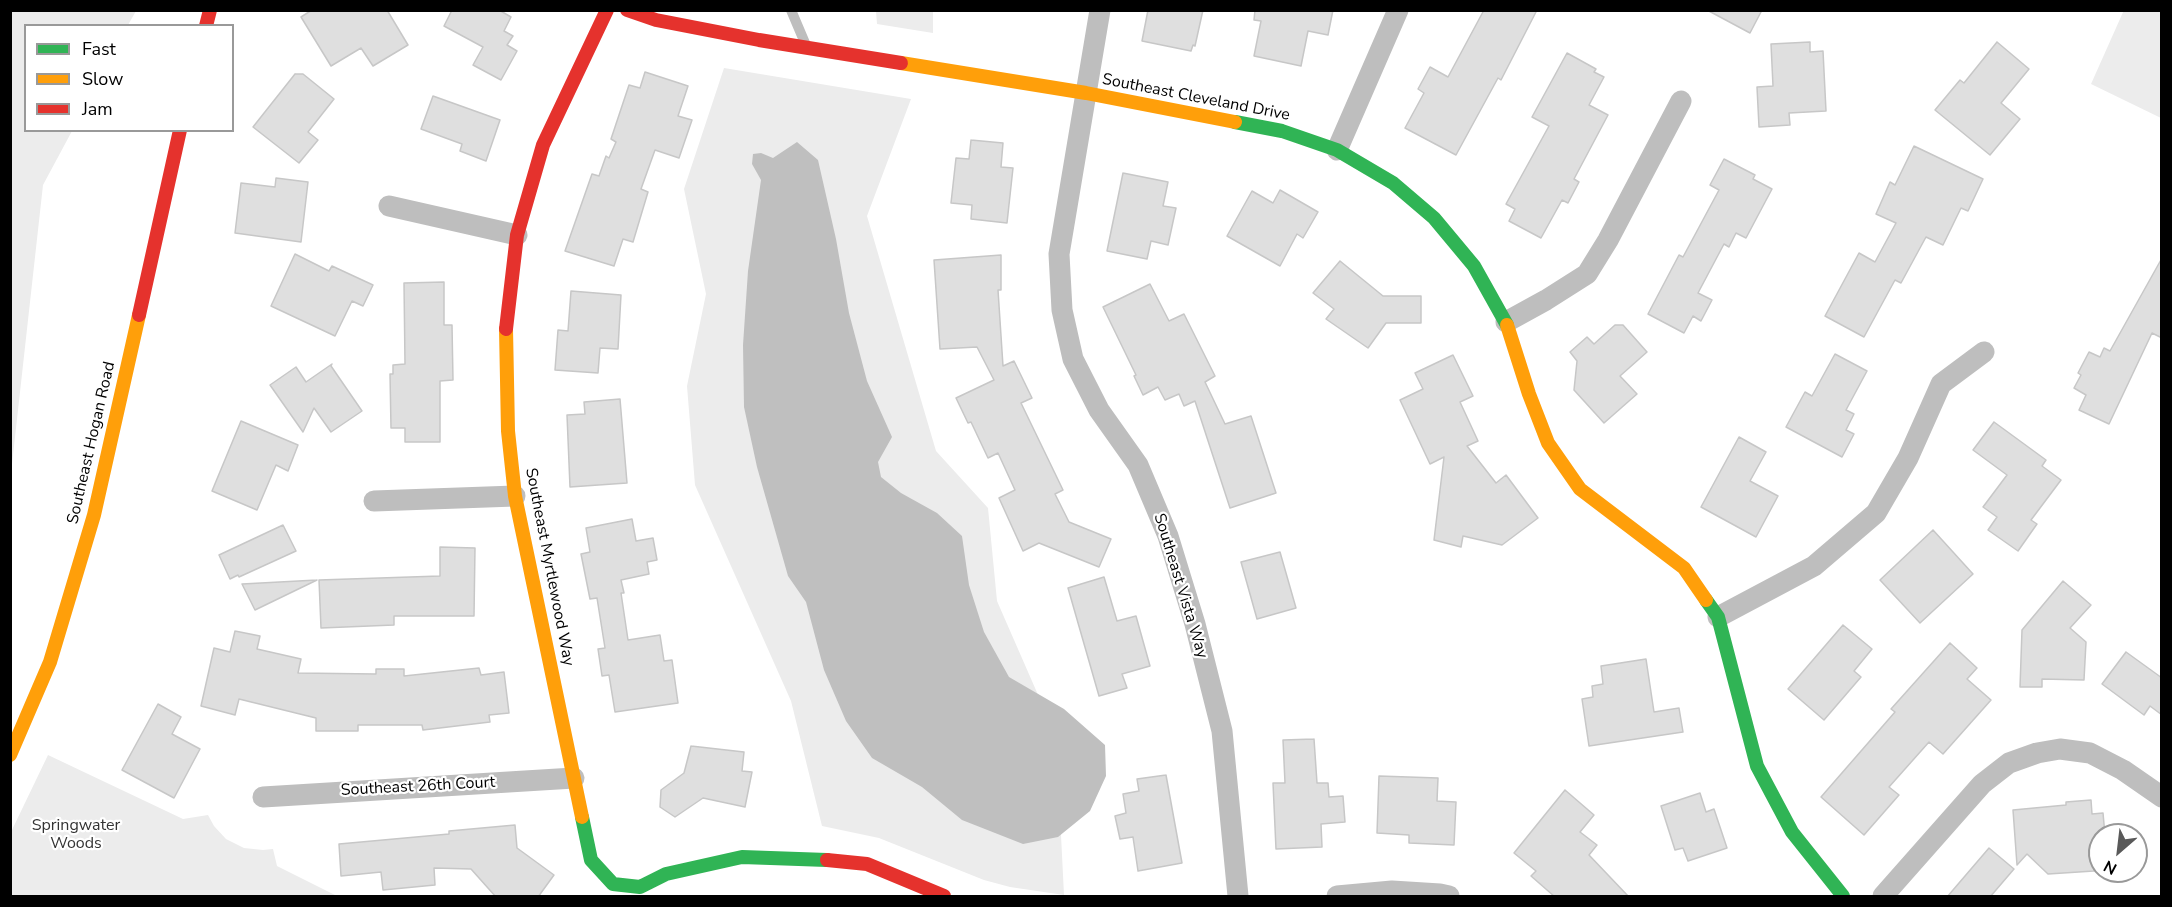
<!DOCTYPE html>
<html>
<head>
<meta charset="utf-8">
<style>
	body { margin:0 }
	#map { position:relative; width:2172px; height:907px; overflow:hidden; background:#fff; font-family:"Nunito Sans",sans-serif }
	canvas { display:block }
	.frame { position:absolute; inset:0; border:12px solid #000; pointer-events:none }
	.legend { position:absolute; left:24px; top:24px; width:210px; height:108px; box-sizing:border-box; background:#fff; border:2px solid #999; margin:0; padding:8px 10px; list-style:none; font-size:18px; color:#000 }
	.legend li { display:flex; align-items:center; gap:12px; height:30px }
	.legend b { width:30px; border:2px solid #999 }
	.north { position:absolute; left:2088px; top:823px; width:60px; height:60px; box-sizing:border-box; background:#fff; border:2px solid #999; border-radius:50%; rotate:208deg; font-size:16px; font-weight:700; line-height:24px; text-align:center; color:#000 }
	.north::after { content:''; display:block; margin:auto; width:21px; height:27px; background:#595959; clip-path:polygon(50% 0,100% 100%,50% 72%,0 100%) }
</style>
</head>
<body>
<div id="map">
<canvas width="2172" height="907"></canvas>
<div class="frame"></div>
<ul class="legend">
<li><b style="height:8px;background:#30b455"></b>Fast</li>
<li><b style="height:8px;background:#ff9f0a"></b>Slow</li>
<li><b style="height:8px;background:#e5322d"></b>Jam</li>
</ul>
<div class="north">N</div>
</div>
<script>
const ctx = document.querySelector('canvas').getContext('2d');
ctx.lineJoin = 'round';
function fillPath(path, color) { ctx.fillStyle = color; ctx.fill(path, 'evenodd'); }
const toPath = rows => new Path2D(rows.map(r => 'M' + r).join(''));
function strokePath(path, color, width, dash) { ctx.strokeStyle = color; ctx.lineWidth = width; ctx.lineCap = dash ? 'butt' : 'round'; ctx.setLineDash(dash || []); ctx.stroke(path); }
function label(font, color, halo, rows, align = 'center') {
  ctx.font = font + ' "Nunito Sans",sans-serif'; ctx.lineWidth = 4.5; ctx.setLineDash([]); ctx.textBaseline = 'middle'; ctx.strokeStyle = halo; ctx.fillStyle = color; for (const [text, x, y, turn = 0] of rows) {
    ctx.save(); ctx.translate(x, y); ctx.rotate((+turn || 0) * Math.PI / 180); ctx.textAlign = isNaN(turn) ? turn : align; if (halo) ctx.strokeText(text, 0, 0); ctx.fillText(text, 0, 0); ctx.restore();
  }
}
fillPath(toPath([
	[11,10,136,11,128,25,26,26,26,130,72,131,43,185,11,473],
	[2124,10,2161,11,2161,118,2091,84],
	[876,11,933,11,933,33,877,24],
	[724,68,911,99,867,216,936,451,988,508,997,601,1056,736,1064,895,1010,887,984,880,879,838,822,826,791,701,695,485,687,386,706,294,684,189],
	[48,755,183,819,208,815,214,826,226,839,244,848,263,850,273,849,277,866,337,896,11,896,11,832]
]), '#ececec');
fillPath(toPath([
	[797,142,818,160,836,239,849,313,867,381,892,437,878,462,881,477,901,493,937,513,962,536,969,585,984,632,1009,677,1064,709,1105,745,1106,776,1090,811,1058,837,1023,844,962,820,922,787,872,758,846,721,824,670,806,602,788,576,757,467,744,407,743,345,748,271,761,180,752,164,753,154,761,153,773,158]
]), '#bfbfbf');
const building = toPath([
	[312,10,387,10,408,45,373,66,361,48,331,66,301,17,312,10],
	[452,10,499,10,511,17,504,31,513,36,507,45,517,51,501,80,473,65,483,47,444,26,452,10],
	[1148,10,1203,10,1195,46,1193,45,1191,51,1142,41,1148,10],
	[1255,10,1333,10,1328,35,1308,31,1301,66,1254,56,1261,21,1254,20,1255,10],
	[1484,10,1537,10,1501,80,1498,78,1456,155,1405,128,1424,93,1418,89,1430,67,1448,77,1484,10],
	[1707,10,1762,10,1750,33,1707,10],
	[1810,42,1810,52,1823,51,1826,111,1789,113,1790,125,1759,127,1757,87,1773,86,1771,44,1810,42],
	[1997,42,2029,69,2001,103,2020,119,1990,155,1935,110,1960,80,1964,83,1997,42],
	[1567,53,1596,69,1594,72,1604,77,1589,105,1608,115,1574,179,1579,182,1568,203,1562,200,1541,238,1509,221,1515,209,1506,204,1549,126,1532,117,1567,53],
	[645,72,688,86,678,116,692,120,679,158,655,150,641,189,648,192,633,242,623,239,614,266,565,251,592,174,599,176,606,156,609,158,616,142,611,139,629,85,640,88,645,72],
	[295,74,303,74,334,99,308,132,318,140,299,163,253,127,295,74],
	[433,96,500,120,486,161,460,151,462,144,421,129,433,96],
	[971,140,1003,143,1001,167,1013,168,1007,223,971,219,972,205,951,203,956,158,969,159,971,140],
	[1914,146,1983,179,1968,211,1961,208,1943,245,1926,237,1901,283,1895,280,1864,337,1825,316,1859,253,1875,262,1896,223,1876,214,1890,182,1895,185,1914,146],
	[1724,159,1755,175,1753,179,1772,189,1746,238,1736,233,1729,247,1724,244,1698,293,1712,300,1701,321,1693,316,1684,333,1648,314,1679,255,1683,257,1719,190,1710,185,1724,159],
	[1123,173,1168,182,1163,206,1176,208,1168,245,1151,241,1147,259,1107,251,1123,173],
	[276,178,308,182,301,242,235,233,241,183,275,187,276,178],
	[1280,190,1318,212,1303,238,1297,234,1280,266,1227,236,1252,191,1273,203,1280,190],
	[295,254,329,271,332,266,373,285,363,306,352,301,335,336,271,306,295,254],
	[1001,255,1001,290,998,290,1003,366,1014,361,1032,398,1021,403,1063,490,1055,494,1069,522,1111,539,1099,567,1039,543,1023,551,999,498,1015,490,998,453,988,458,971,422,968,423,956,398,994,380,977,347,940,349,934,260,1001,255],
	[2162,258,2162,338,2152,333,2109,424,2079,410,2086,395,2074,388,2081,375,2078,373,2089,352,2100,357,2104,348,2110,351,2162,258],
	[1340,261,1383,296,1421,296,1421,323,1386,323,1368,348,1326,319,1334,309,1313,293,1340,261],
	[444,282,444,325,452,325,453,380,440,381,440,442,405,442,405,428,391,428,390,374,393,374,393,365,405,364,404,283,444,282],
	[1150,284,1169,321,1184,314,1215,376,1205,382,1225,424,1251,416,1276,493,1230,508,1195,401,1184,406,1179,394,1165,400,1158,387,1143,395,1134,376,1136,375,1103,307,1150,284],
	[571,291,621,295,618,349,600,348,598,373,555,370,558,330,568,331,571,291],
	[1615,325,1623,325,1647,352,1620,376,1637,394,1604,423,1574,390,1577,361,1570,352,1587,337,1594,344,1615,325],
	[1835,354,1867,371,1846,410,1854,414,1846,430,1854,434,1842,457,1786,427,1805,392,1812,396,1835,354],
	[1453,355,1473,396,1460,402,1478,441,1467,446,1496,483,1506,475,1538,518,1502,545,1463,536,1461,547,1434,540,1444,457,1430,464,1400,400,1423,389,1415,373,1453,355],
	[332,364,331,366,362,411,331,432,314,408,303,432,270,385,296,367,306,382,332,364],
	[620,399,627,483,570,487,567,415,585,414,584,402,620,399],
	[241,421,298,445,288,471,276,465,257,510,212,491,241,421],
	[1994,422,2046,460,2042,466,2061,480,2031,520,2037,524,2018,551,1988,530,1997,517,1983,507,2007,475,1973,450,1994,422],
	[1739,437,1766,452,1750,481,1778,496,1756,537,1701,507,1739,437],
	[632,519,636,541,653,538,657,560,647,562,649,574,621,580,624,593,621,593,628,640,660,635,664,661,672,660,678,703,615,712,609,675,602,676,598,649,605,648,597,598,590,599,581,554,590,552,586,528,632,519],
	[283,525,296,551,239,577,238,575,230,579,219,555,283,525],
	[1933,530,1973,574,1920,623,1880,580,1933,530],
	[440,547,475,548,474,616,394,616,394,625,321,628,319,580,440,576,440,547],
	[1280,552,1296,608,1257,619,1241,562,1280,552],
	[1104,577,1117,621,1136,616,1150,666,1122,674,1127,688,1099,696,1068,588,1104,577],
	[317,580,255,610,242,584,317,580],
	[2063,581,2091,605,2070,628,2086,642,2084,680,2042,679,2042,687,2020,687,2022,630,2063,581],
	[1843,625,1872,649,1854,671,1861,677,1824,720,1788,689,1843,625],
	[235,631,260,636,257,649,301,659,298,673,376,674,376,669,404,669,404,676,479,668,481,675,504,672,509,713,489,715,490,722,423,730,422,725,358,725,358,731,316,731,316,718,239,699,235,715,201,706,214,648,230,652,235,631],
	[1950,643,1977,668,1967,679,1991,700,1943,754,1929,742,1889,787,1899,795,1864,835,1821,797,1895,712,1891,709,1950,643],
	[2126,652,2162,678,2162,715,2150,706,2144,715,2102,684,2126,652],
	[1646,659,1654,712,1679,708,1683,732,1589,746,1582,699,1593,697,1592,686,1603,684,1601,666,1646,659],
	[158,704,181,717,172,734,200,749,174,798,122,770,158,704],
	[1314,739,1317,783,1328,783,1329,797,1343,796,1345,822,1321,824,1322,847,1276,849,1273,783,1285,783,1283,740,1314,739],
	[691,746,744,752,742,771,752,772,745,807,703,798,675,817,660,807,661,790,684,773,691,746],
	[1166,775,1182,863,1138,871,1133,837,1120,839,1115,816,1126,813,1123,794,1139,791,1137,779,1166,775],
	[1379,776,1438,778,1437,801,1456,802,1454,845,1409,843,1409,835,1377,833,1379,776],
	[1565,790,1594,815,1580,832,1597,845,1589,855,1629,897,1555,897,1531,876,1536,871,1514,853,1565,790],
	[1700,793,1706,812,1714,809,1727,848,1688,861,1683,848,1675,850,1661,806,1700,793],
	[2091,800,2092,814,2103,813,2105,835,2100,835,2100,850,2092,850,2094,871,2048,874,2027,854,2017,865,2013,810,2066,805,2066,802,2091,800],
	[515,825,517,848,554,875,538,897,496,897,471,869,434,868,435,885,383,890,381,872,341,876,339,844,449,834,449,831,515,825],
	[1989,848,2014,869,1990,897,1947,897,1989,848]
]);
fillPath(building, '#dfdfdf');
strokePath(building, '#c7c7c7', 1.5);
strokePath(toPath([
	[791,10,805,43]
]), '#bebebe', 10);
strokePath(toPath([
	[1100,10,1059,254,1062,310,1073,359,1099,410,1138,465,1168,536,1195,624,1222,731,1238,896],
	[1337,150,1398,10],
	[389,206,517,235],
	[1506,322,1546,300,1587,274,1608,240,1681,101],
	[374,501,515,496],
	[1718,617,1814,566,1876,513,1908,458,1941,384,1984,352],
	[263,797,574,778],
	[1337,896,1392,891,1440,894,1449,896],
	[1883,896,1982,784,2009,763,2037,753,2060,749,2090,753,2123,770,2162,797]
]), '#bebebe', 21);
strokePath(toPath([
	[1235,122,1282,131,1337,150,1393,183,1434,218,1474,266,1507,325],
	[1706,600,1718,617,1757,766,1792,832,1843,896],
	[582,817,591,860,613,884,640,887,666,874,742,857,827,860]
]), '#30b455', 14);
strokePath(toPath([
	[901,63,1086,93,1235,122],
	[1507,325,1529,394,1548,443,1580,489,1684,568,1706,600],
	[506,329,508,431,515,496,582,817],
	[10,755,50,662,94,515,139,315]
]), '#ff9f0a', 14);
strokePath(toPath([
	[627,10,656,20,759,40,901,63],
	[206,26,210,10],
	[139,315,180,130],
	[506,329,517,235,543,145,607,10],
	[827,860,867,864,944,896]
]), '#e5322d', 14);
label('16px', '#000', '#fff', [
	["Southeast Cleveland Drive",1196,98,11],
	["Southeast Hogan Road",92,443,-77],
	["Southeast Myrtlewood Way",549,567,79],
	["Southeast Vista Way",1180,586,73],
	["Southeast 26th Court",418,787,-3]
]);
label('16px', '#333', '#fff', [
	["Springwater",76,826],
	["Woods",76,844]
]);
</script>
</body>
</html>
